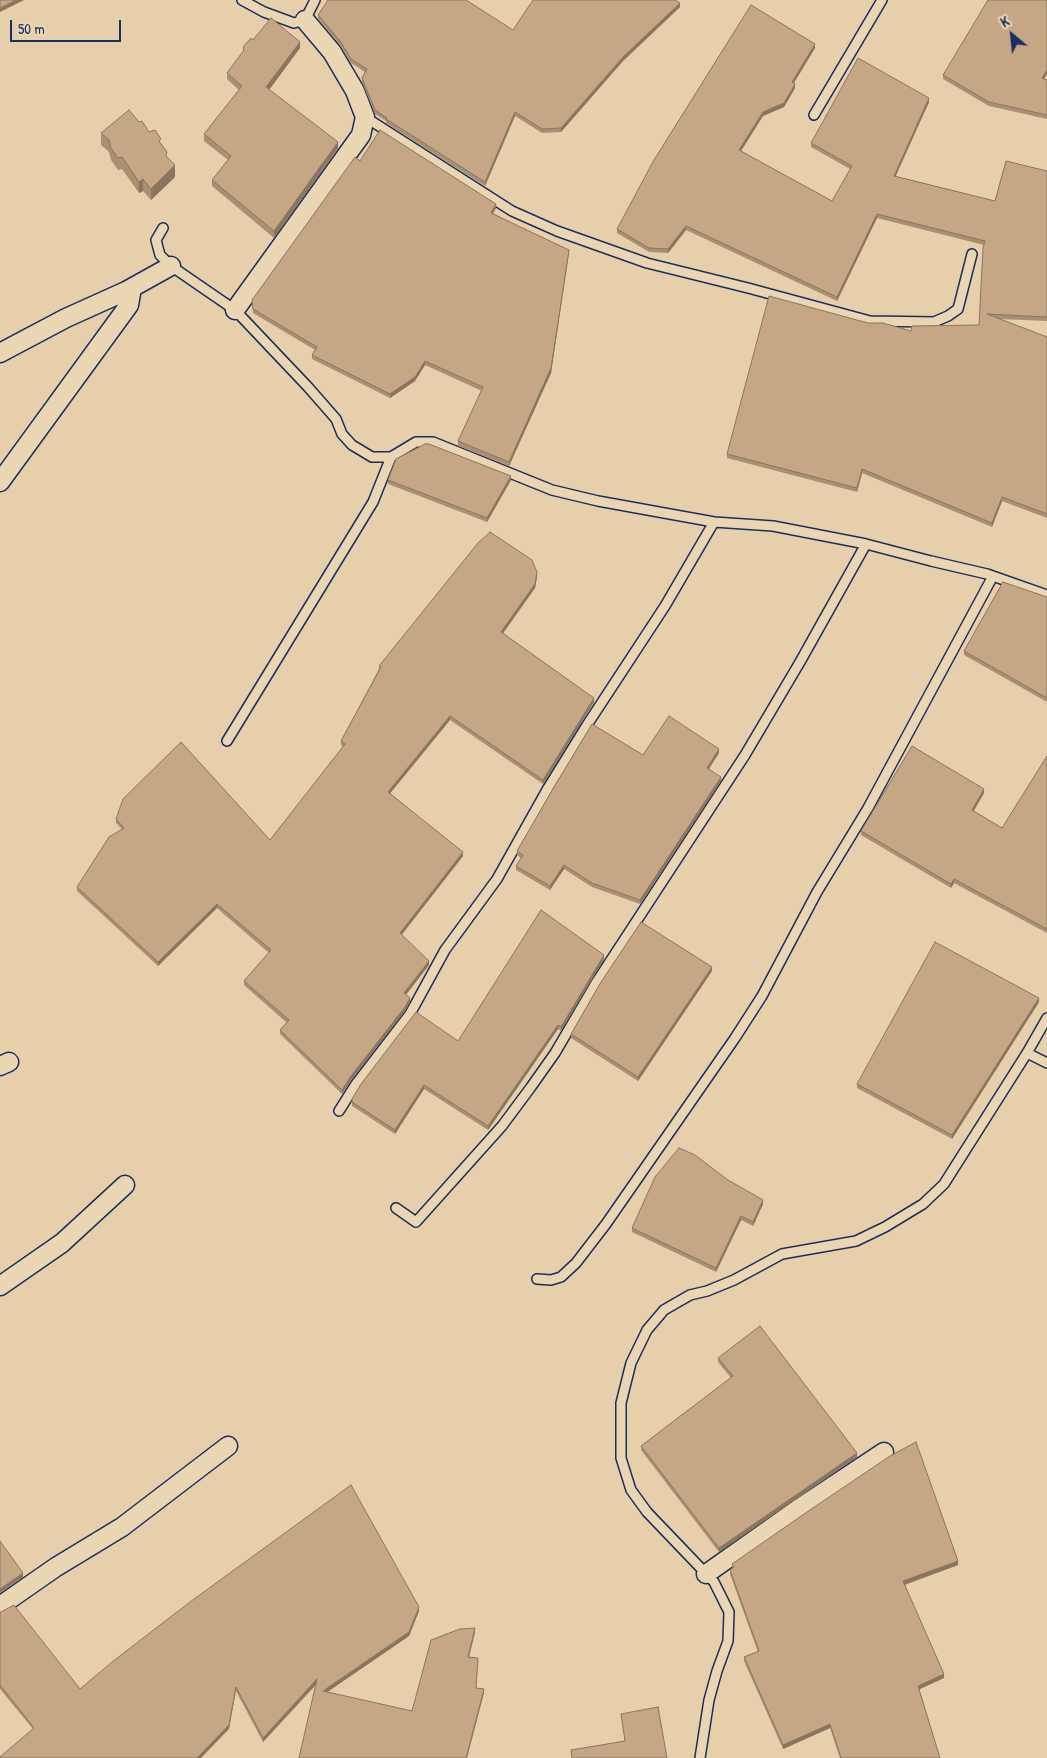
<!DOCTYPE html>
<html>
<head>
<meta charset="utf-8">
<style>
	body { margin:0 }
	#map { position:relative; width:1047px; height:1758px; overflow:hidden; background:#e7cfac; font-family:"Patrick Hand",sans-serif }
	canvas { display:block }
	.north { position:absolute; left:987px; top:10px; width:50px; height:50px; -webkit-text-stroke:4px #ebd6b4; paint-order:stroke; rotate:332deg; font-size:14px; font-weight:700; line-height:20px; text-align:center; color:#1b2f5e }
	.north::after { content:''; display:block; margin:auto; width:18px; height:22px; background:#1b2f5e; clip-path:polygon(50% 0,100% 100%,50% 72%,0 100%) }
	.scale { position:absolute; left:10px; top:20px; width:111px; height:22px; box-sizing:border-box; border:2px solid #1b2f5e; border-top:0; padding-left:6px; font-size:15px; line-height:18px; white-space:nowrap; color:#1b2f5e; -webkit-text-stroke:4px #ebd6b4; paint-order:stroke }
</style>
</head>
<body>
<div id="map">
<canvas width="1047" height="1758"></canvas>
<div class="north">K</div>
<div class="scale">50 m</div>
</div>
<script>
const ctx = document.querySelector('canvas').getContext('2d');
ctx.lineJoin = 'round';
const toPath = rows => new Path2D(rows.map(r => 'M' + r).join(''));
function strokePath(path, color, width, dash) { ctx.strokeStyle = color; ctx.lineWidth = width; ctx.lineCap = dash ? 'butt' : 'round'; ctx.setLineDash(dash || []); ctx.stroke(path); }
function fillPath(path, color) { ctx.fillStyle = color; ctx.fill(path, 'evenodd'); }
const lane = toPath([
	[242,0,264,12,294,23,305,20,315,0],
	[814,115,882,0],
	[365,117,512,211,557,231,647,263,748,288,870,321,934,322,948,316,958,309,972,254],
	[163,228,156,240,160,255,171,266,235,310,308,387,336,419,342,434,352,445,372,457,391,457,416,442,433,442,552,490,598,501,714,522,773,526,866,544,931,561,987,574,1047,595],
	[227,741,373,502,391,457],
	[1027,1053,1047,1063],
	[339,1111,356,1084,410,1014,445,950,497,879,548,788,587,725,665,606,714,522],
	[396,1208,416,1222,502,1126,531,1087,555,1053,596,983,745,755,800,662,866,544],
	[537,1279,551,1280,561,1277,576,1263,606,1224,735,1038,762,996,817,892,868,808,993,576],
	[700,1758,709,1700,717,1671,728,1641,729,1612,714,1582,647,1512,631,1490,621,1458,621,1403,631,1363,647,1330,664,1310,690,1295,707,1291,734,1280,782,1254,856,1241,885,1227,923,1204,944,1184,1027,1053,1047,1018]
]);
const street = toPath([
	[235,310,361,135,365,117,355,91,332,52,305,20],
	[0,353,66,318,126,291,171,266],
	[0,482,129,305,132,288],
	[0,1066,9,1062],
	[0,1286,62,1243,125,1185],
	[706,1574,798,1509,884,1452],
	[0,1606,56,1567,122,1527,228,1446]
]);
strokePath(lane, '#1b2f5e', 12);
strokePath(street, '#1b2f5e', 21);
strokePath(lane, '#ebd6b4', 9);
strokePath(street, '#ebd6b4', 18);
fillPath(toPath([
	[1047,0,1047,74,1044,79,1047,80,1047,119,989,106,943,79,943,75],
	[680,7,623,61,561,132,542,133,515,116,485,186,386,123,386,121,375,114,362,82,362,78,365,72,351,63,340,45,318,19,318,15,513,30],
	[253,40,300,48,269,90,338,148,274,238,212,186,212,180,228,160,204,141,204,134,239,90,227,79,227,73,243,52,243,47],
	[815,48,794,83,795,88,784,107,763,116,741,151,832,201,850,169,811,147,811,143,929,102,895,176,995,201,1047,171,1047,321,999,319,1047,337,1047,518,1002,501,992,527,862,473,857,492,727,458,727,454,868,323,911,331,979,325,984,245,877,218,837,301,686,230,668,253,649,252,617,233,617,229],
	[139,122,161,144,175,177,151,200,143,191,139,193,122,169,118,170,111,160,109,152,101,145,101,133],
	[360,161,496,208,493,213,569,254,551,373,509,466,458,446,458,441,482,391,425,365,415,381,390,398,312,359,312,355,315,350,253,313,252,300],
	[388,480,511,480,487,522,388,484],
	[537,577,535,588,503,633,594,702,543,784,450,720,390,793,463,856,401,935,429,965,406,995,410,1002,405,1011,351,1080,342,1094,280,1034,280,1030,287,1023,244,985,244,981,269,953,217,908,158,966,77,891,77,887,122,829,116,823,116,819,270,840,343,747,341,745,341,741,379,669,379,666],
	[1047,597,1047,702,964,655,964,651],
	[719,753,708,769,721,781,640,904,592,887,564,869,550,890,516,870,516,866,521,858,517,855,517,851,643,755],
	[1047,756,1047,933,954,883,951,888,861,835,861,831,984,793,973,811,1002,828],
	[604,959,561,1031,558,1029,488,1130,424,1089,395,1134,352,1106,352,1099,458,1041],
	[712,971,638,1081,571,1038,571,1034],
	[1039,1002,952,1139,857,1088,857,1084],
	[728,1180,763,1204,753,1226,741,1220,716,1272,632,1232,632,1228],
	[718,1358,857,1457,719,1552,641,1450,641,1446,731,1378,718,1362],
	[732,1564,958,1565,905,1585,944,1678,919,1689,940,1758,840,1758,830,1728,783,1749,744,1661,744,1657,758,1652,730,1574,730,1570,732,1568],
	[419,1611,409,1636,327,1692,412,1711,475,1632,469,1657,476,1688,484,1693,299,1758,316,1685,263,1742,236,1691,229,1729,33,1729,0,1689,0,1612,80,1689],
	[621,1714,667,1758,572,1758,571,1750,625,1741]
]), '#a99073');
fillPath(toPath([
	[16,0,24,0,0,12,0,8],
	[680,3,680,7,623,61,561,132,561,128,623,57],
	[300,42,300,48,266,94,266,87],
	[815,44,815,48,792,86,792,82],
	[1047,70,1047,74,1042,82,1042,78],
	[795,84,795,88,784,107,763,116,739,154,739,150,763,112],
	[929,98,929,102,894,180,894,176],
	[515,112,515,116,485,186,485,182],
	[338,142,338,148,274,238,274,231],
	[175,165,175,177,151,200,151,189],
	[143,179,143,191,139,193,139,182],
	[496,204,496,208,491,217,491,213],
	[877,214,877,218,837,301,837,297],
	[686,226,686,230,668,253,668,249],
	[569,250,551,373,509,466,509,462],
	[425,361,425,365,415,381,390,398,390,394],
	[862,469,862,473,857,492,857,488],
	[511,476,511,480,487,522,487,518],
	[1002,497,1002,501,992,527,992,523],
	[537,572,537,577,535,588,501,636,501,632],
	[594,698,594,702,543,784,543,780],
	[450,716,450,720,388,796,388,792],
	[719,749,719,753,707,772,707,768],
	[721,777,721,781,640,904,640,900],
	[984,789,984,793,972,814,972,810],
	[463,852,463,856,400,937,400,933],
	[564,865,564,869,550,890,550,886],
	[954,879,954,883,951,888,951,884],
	[217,904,217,908,158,966,158,962],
	[604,955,604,959,561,1031,561,1027],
	[429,961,429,965,404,997,404,993],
	[712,967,712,971,638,1081,638,1077],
	[410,998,410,1002,405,1011,351,1080,342,1094,342,1090,351,1076],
	[1039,998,1039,1002,952,1139,952,1135],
	[558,1025,558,1029,488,1130,488,1126],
	[424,1085,424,1089,395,1134,395,1130],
	[763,1200,763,1204,753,1226,753,1222],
	[741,1216,741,1220,716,1272,716,1268],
	[857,1453,857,1457,719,1552,719,1548],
	[958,1561,958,1565,903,1585,903,1581],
	[23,1573,23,1577,0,1593,0,1589],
	[419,1607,419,1611,409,1636,323,1695,323,1691],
	[475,1628,475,1632,468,1661,468,1657],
	[944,1674,944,1678,918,1690,918,1686],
	[317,1679,317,1683,263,1742,263,1738],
	[236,1687,229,1729,201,1758,197,1758],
	[484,1689,484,1693,467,1758,466,1758],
	[830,1724,830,1728,783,1749,783,1745]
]), '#8a755e');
const building = toPath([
	[0,0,16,0,0,8,0,0],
	[328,0,466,0,513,30,533,0,675,0,680,3,623,57,561,128,542,129,515,112,485,182,386,119,387,118,375,110,362,78,367,69,351,59,340,41,318,15,328,0],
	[988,0,1047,0,1047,70,1042,78,1047,80,1047,115,989,102,943,75,988,0],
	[751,5,815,44,792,82,795,84,784,103,763,112,739,150,832,201,852,166,811,143,858,58,929,98,894,176,995,201,1006,161,1047,171,1047,317,987,314,1047,337,1047,514,1002,497,992,523,862,469,857,488,727,454,769,296,868,323,883,323,911,331,912,326,979,325,983,248,985,241,877,214,837,297,686,226,668,249,649,248,617,229,654,160,751,5],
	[271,18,300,42,266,87,338,142,274,231,212,180,231,156,204,134,242,86,227,73,244,50,243,47,251,38,253,40,271,18],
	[129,110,139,122,142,121,149,132,155,130,161,139,159,141,167,152,166,156,175,165,151,189,143,179,139,182,122,157,118,158,111,148,109,140,101,133,129,110],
	[380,130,496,204,491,213,569,250,551,368,509,462,458,441,483,387,425,361,415,377,390,394,312,355,317,347,253,309,252,300,355,157,360,161,380,130],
	[425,444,429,444,511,476,487,518,388,480,396,459,425,444],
	[490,532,532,560,537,572,535,584,501,632,594,698,543,780,450,716,388,792,463,852,400,933,429,961,404,993,410,998,405,1007,351,1076,342,1090,280,1030,289,1020,244,981,271,950,217,904,158,962,77,887,109,837,124,828,116,819,123,799,181,742,270,840,345,744,341,741,381,667,379,666,478,543,490,532],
	[1003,582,1047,597,1047,698,964,651,1003,582],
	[669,716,719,749,707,768,721,777,640,900,592,883,564,865,550,886,516,866,523,855,517,851,554,787,592,724,643,755,669,716],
	[912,746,984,789,972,810,1002,828,1047,756,1047,929,954,879,951,884,861,831,912,746],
	[541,910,604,955,561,1027,558,1025,488,1126,424,1085,395,1130,352,1102,352,1099,361,1084,416,1012,458,1041,541,910],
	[641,922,712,967,638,1077,571,1034,601,982,641,922],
	[935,942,1039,998,952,1135,857,1084,935,942],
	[679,1148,695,1155,728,1180,763,1200,753,1222,741,1216,716,1268,632,1228,655,1177,679,1148],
	[760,1326,857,1453,719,1548,641,1446,733,1376,718,1358,760,1326],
	[916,1442,958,1561,903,1581,944,1674,918,1686,940,1758,841,1758,830,1724,783,1745,744,1657,759,1651,730,1570,734,1567,732,1564,804,1514,890,1456,916,1442],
	[351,1485,419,1607,409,1632,323,1691,412,1711,431,1640,460,1629,475,1628,468,1657,478,1658,476,1688,484,1689,466,1758,299,1758,317,1679,263,1738,236,1687,229,1725,197,1758,0,1758,0,1757,34,1728,0,1685,0,1612,1,1612,14,1605,80,1689,112,1662,190,1602,351,1485],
	[0,1541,23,1573,0,1589,0,1541],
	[658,1707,667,1758,572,1758,571,1750,625,1741,621,1714,658,1707]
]);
fillPath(building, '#c5a786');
strokePath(building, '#8a755e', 1);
</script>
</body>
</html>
